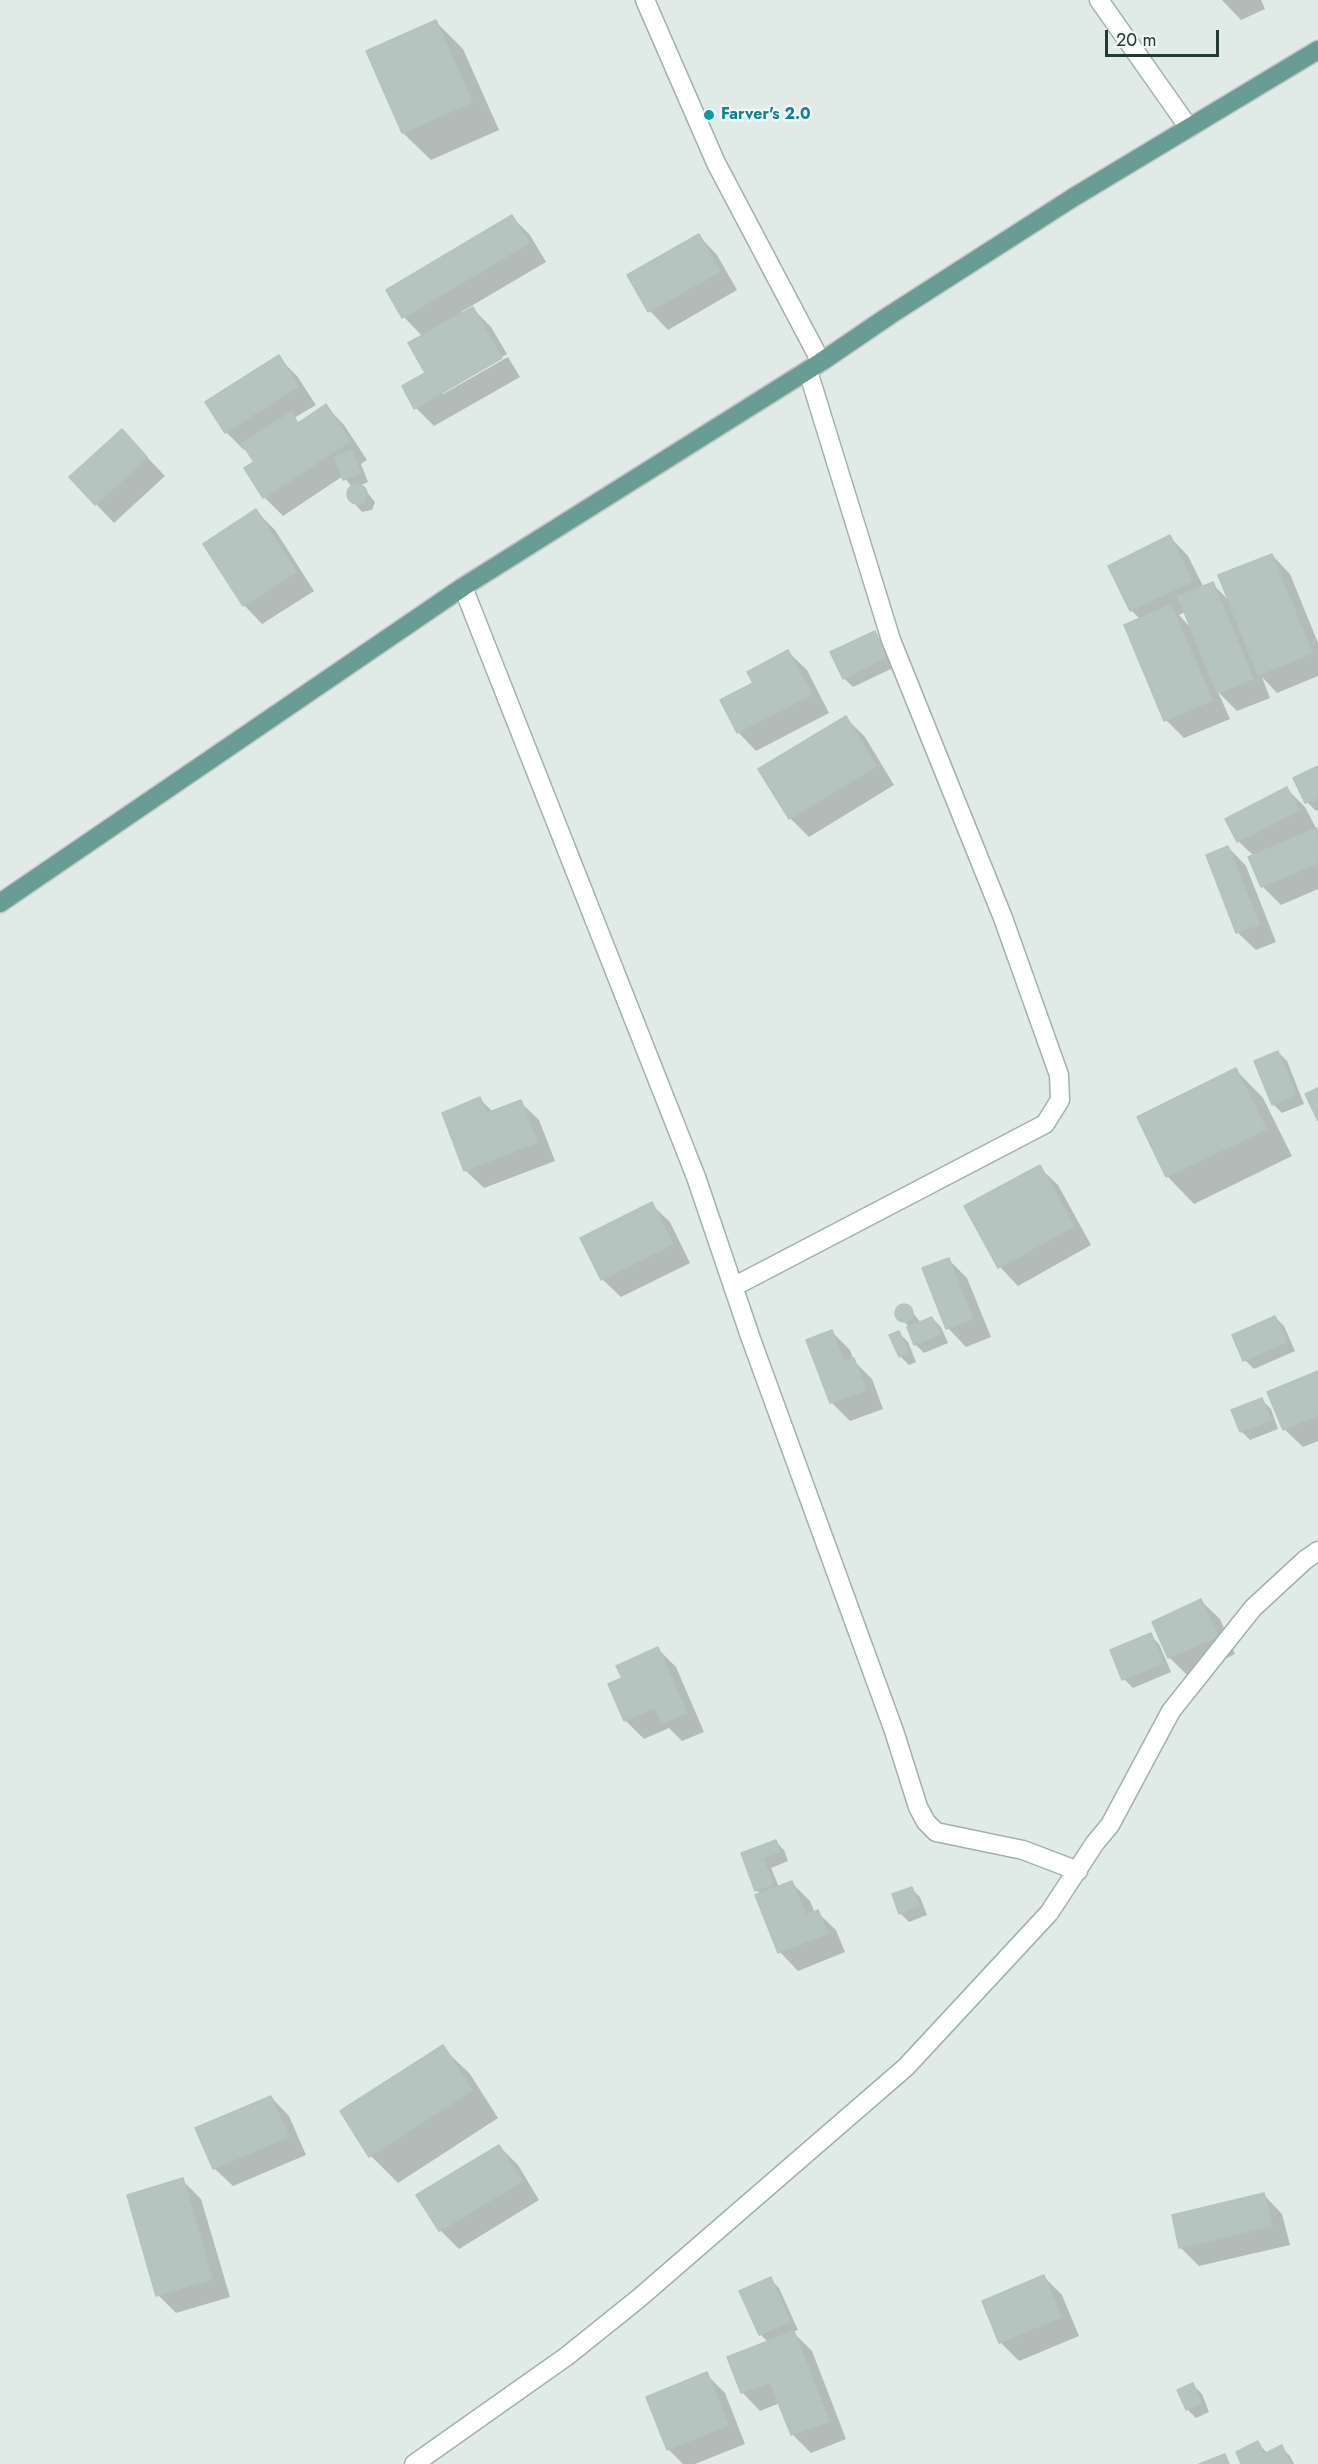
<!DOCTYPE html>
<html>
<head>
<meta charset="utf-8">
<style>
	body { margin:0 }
	#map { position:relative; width:1318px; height:2464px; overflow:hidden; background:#e0eae6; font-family:Jost,sans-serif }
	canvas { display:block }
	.scale { position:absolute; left:1105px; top:30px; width:114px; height:27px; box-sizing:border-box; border:3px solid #223935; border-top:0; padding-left:8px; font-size:18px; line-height:21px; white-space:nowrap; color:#223935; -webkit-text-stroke:4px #f0f7f4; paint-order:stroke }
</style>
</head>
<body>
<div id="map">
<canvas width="1318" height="2464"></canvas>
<div class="scale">20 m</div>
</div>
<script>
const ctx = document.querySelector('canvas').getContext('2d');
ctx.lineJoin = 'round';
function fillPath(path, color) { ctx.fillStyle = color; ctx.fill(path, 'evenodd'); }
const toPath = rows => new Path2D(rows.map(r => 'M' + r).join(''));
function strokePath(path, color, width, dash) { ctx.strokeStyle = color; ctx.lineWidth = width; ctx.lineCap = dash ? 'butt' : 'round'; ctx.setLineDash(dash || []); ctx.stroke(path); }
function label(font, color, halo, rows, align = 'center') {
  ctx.font = font + ' Jost,sans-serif'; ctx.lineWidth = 5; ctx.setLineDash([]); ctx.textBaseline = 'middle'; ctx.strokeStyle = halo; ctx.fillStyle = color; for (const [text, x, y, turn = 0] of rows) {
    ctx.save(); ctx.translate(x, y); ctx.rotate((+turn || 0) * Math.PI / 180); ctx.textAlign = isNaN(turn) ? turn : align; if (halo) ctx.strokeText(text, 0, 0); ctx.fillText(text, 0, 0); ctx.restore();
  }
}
fillPath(toPath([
	[1222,0,1261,0,1265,9,1241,20],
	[436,22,463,49,499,130,431,160,403,133,368,52],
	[512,217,530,235,546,262,461,312,463,314,473,309,491,327,507,354,443,391,443,394,508,357,520,377,434,426,416,408,427,373,423,337,404,317],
	[699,236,717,255,737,290,668,330,650,311],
	[278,357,297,376,316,405,294,418,299,423,326,406,344,425,367,460,361,464,368,482,361,485,375,502,372,510,362,512,353,502,348,495,349,490,353,488,343,476,283,516,264,497,246,468,256,462,247,449,244,450,226,432],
	[122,431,165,476,114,523,96,504],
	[256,511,275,530,314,591,262,624,244,605],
	[1170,537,1188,556,1204,588,1213,584,1230,602,1272,555,1290,574,1318,643,1318,676,1277,693,1262,677,1270,698,1237,711,1218,692,1230,719,1184,738,1166,720,1141,620,1131,610],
	[1185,612,1192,629,1179,615],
	[874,633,883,642,895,667,853,687,844,678],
	[788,652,807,670,829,713,756,751,738,732,755,684],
	[846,718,865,737,894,785,809,837,790,818],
	[1318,768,1318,810,1316,811,1307,802,1295,778],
	[1286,788,1305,807,1318,832,1318,889,1281,905,1262,886,1254,856,1238,841],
	[1228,847,1246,866,1276,942,1256,950,1237,932],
	[1278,1052,1287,1061,1304,1104,1282,1113,1273,1104],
	[1236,1070,1263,1098,1292,1156,1194,1204,1167,1176],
	[480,1099,493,1112,520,1102,539,1120,555,1161,484,1188,465,1170],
	[1039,1167,1058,1185,1091,1245,1018,1286,1000,1267,966,1207],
	[651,1204,670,1222,690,1263,621,1297,602,1279],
	[948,1259,967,1278,991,1337,966,1347,948,1328],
	[903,1306,910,1309,921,1323,932,1318,941,1327,948,1343,924,1353,915,1344,909,1327,897,1314,897,1310],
	[1275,1317,1284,1326,1295,1351,1254,1369,1245,1360],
	[832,1332,850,1350,854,1361,872,1379,883,1409,850,1421,831,1402],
	[899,1333,908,1342,916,1362,909,1365,900,1356],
	[1318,1373,1318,1441,1303,1447,1284,1429],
	[1262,1400,1271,1409,1278,1429,1250,1440,1241,1431],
	[1201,1601,1220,1619,1235,1654,1188,1676,1169,1657],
	[1150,1635,1159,1644,1171,1672,1133,1688,1124,1679],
	[658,1649,676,1667,704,1732,682,1741,669,1728,644,1739,625,1720,624,1679],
	[775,1841,784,1850,788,1861,771,1868,779,1887,791,1882,810,1901,815,1913,817,1912,836,1930,845,1952,798,1971,780,1952,761,1895,757,1890,743,1854],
	[911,1888,920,1897,927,1915,909,1922,900,1913],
	[442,2047,470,2074,498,2118,398,2183,371,2156],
	[271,2097,289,2116,306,2155,233,2186,214,2168],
	[499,2146,518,2165,539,2200,459,2249,440,2230],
	[182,2180,201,2199,230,2297,176,2313,158,2295],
	[1264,2195,1282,2214,1290,2245,1199,2266,1180,2247],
	[1044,2277,1062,2295,1079,2336,1019,2361,1000,2342],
	[770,2279,779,2288,798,2330,793,2332,812,2351,846,2439,811,2453,792,2434,780,2403,760,2411,742,2392,769,2343,760,2334],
	[706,2374,725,2393,745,2444,695,2464,683,2464,668,2449],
	[1193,2385,1202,2394,1209,2412,1196,2418,1187,2409],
	[1258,2443,1268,2454,1281,2447,1290,2456,1294,2464,1243,2464]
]), '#0003');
const building = toPath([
	[436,20,472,102,402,133,366,51,436,20],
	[512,215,529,243,402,318,386,290,512,215],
	[699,234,720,271,648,312,627,275,699,234],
	[473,307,502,358,414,409,402,386,425,373,408,343,473,307],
	[279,355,298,386,225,433,205,402,279,355],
	[326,404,350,441,263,498,244,468,254,462,242,444,291,412,298,423,326,404],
	[122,429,147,457,95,505,69,477,122,429],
	[352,450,361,473,343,480,334,457,352,450],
	'347 494a10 10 0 1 1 20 0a10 10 0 1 1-20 0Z',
	[256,509,296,572,243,606,203,544,256,509],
	[1170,535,1192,581,1130,611,1108,566,1170,535],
	[1272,554,1312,653,1258,675,1218,575,1272,554],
	[1213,582,1253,679,1217,693,1178,597,1213,582],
	[1171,605,1212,700,1164,721,1124,625,1171,605],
	[875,631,887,657,843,679,830,652,875,631],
	[788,650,812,694,737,733,720,700,753,683,747,672,788,650],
	[846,716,876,766,789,819,758,769,846,716],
	[1318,766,1318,798,1305,803,1293,778,1318,766],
	[1287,787,1299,810,1237,842,1225,819,1287,787],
	[1317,828,1318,863,1261,887,1248,857,1317,828],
	[1228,846,1259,924,1236,933,1206,855,1228,846],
	[1278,1051,1296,1094,1272,1105,1254,1061,1278,1051],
	[1236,1068,1266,1129,1166,1177,1137,1117,1236,1068],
	[1318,1088,1318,1121,1305,1094,1318,1088],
	[480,1097,487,1113,521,1100,537,1142,464,1171,442,1113,480,1097],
	[1040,1165,1074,1226,998,1268,964,1206,1040,1165],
	[652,1202,673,1244,601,1280,580,1238,652,1202],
	[949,1258,973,1319,946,1329,922,1268,949,1258],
	'895 1313a9 9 0 1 1 18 0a9 9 0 1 1-18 0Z',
	[1275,1316,1287,1342,1243,1361,1232,1335,1275,1316],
	[932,1317,940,1334,914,1345,907,1327,932,1317],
	[832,1330,844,1362,854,1358,866,1390,830,1403,806,1340,832,1330],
	[899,1331,908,1353,899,1357,889,1335,899,1331],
	[1318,1371,1318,1415,1283,1430,1267,1392,1318,1371],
	[1262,1398,1271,1420,1240,1432,1231,1410,1262,1398],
	[1201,1599,1218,1636,1168,1658,1152,1622,1201,1599],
	[1151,1633,1163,1663,1122,1680,1110,1650,1151,1633],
	[658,1647,687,1713,662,1723,655,1708,624,1721,608,1684,622,1678,616,1666,658,1647],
	[776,1840,780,1852,763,1858,773,1884,755,1891,741,1853,776,1840],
	[792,1881,806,1915,818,1910,828,1933,778,1953,755,1895,792,1881],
	[912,1887,919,1906,899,1914,892,1894,912,1887],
	[443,2045,472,2090,369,2157,340,2111,443,2045],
	[271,2096,289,2136,213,2169,195,2128,271,2096],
	[499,2145,522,2181,439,2231,416,2195,499,2145],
	[183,2178,212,2279,156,2296,127,2195,183,2178],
	[1264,2193,1272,2226,1179,2248,1172,2215,1264,2193],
	[1044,2275,1061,2317,999,2343,982,2301,1044,2275],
	[771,2277,790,2321,759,2335,739,2291,771,2277],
	[794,2331,829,2421,791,2435,770,2382,741,2393,727,2357,794,2331],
	[707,2372,728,2425,667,2450,646,2397,707,2372],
	[1193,2383,1201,2403,1186,2410,1177,2390,1193,2383],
	[1258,2441,1264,2454,1282,2445,1290,2464,1241,2464,1236,2452,1258,2441],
	[1225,2454,1229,2464,1199,2464,1225,2454]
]);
fillPath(building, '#b6c4c0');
strokePath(building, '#b3c3be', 1.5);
const minor = toPath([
	[645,0,716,163,821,362],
	[1099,0,1189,128],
	[463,587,696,1177,751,1339,894,1731,918,1807,926,1822,936,1832,1023,1850,1078,1871],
	[733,1287,1045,1124,1060,1100,1059,1075,1003,918,891,640,808,371],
	[414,2464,567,2356,638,2299,906,2067,1049,1913,1095,1843,1110,1825,1171,1711,1253,1608,1305,1560,1318,1551]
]);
const major = toPath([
	[0,903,463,587,821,362,890,315,1074,197,1318,50]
]);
strokePath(minor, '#a3b1ad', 21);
strokePath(major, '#bdc4c2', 21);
strokePath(minor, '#fff', 18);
strokePath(major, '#689c94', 18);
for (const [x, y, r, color] of [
	[709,115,6,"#0f9aa8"]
]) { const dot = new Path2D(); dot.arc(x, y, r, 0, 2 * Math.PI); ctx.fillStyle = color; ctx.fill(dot); strokePath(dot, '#f0f7f4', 2); }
label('bold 16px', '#0d838f', '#f0f7f4', [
	["Farver's 2.0",721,115]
], 'left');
</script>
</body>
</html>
